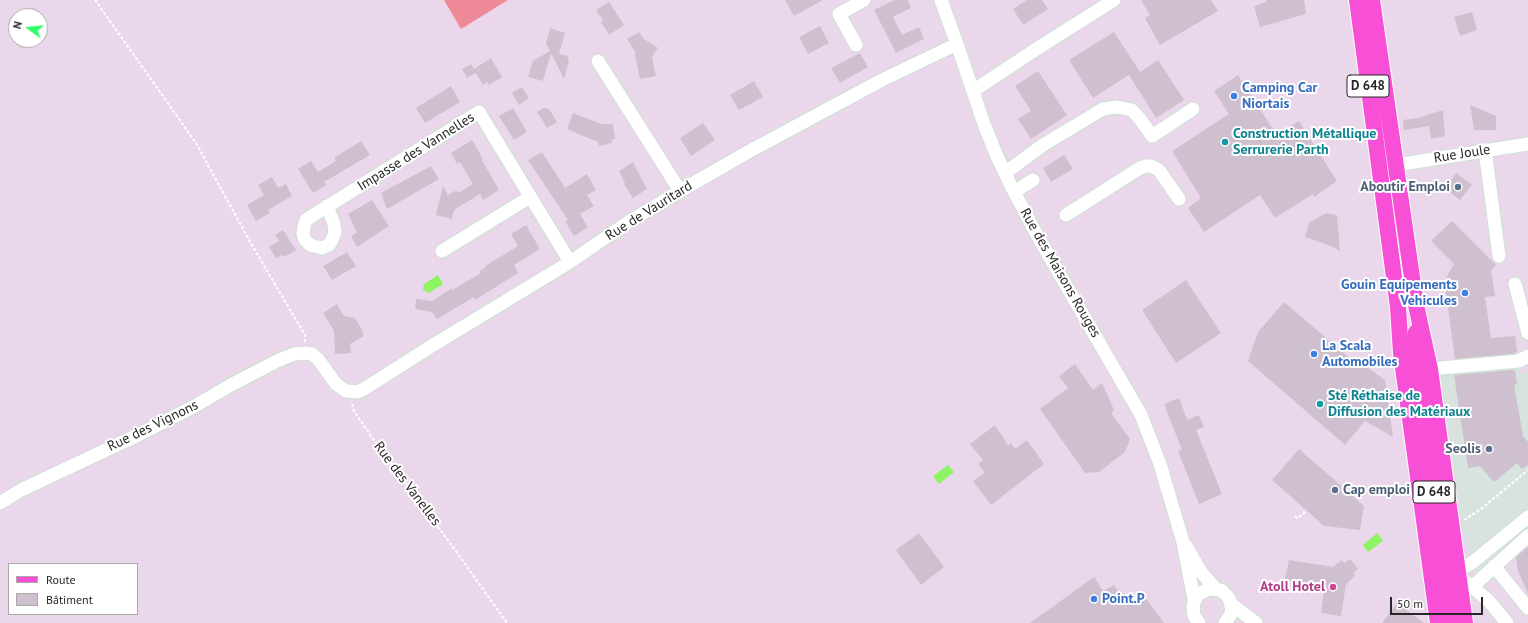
<!DOCTYPE html>
<html>
<head>
<meta charset="utf-8">
<style>
	body { margin:0 }
	#map { position:relative; width:1528px; height:623px; overflow:hidden; background:#ebd7eb; font-family:"PT Sans",sans-serif }
	canvas { display:block }
	.legend { position:absolute; left:8px; top:563px; width:130px; height:52px; box-sizing:border-box; background:#fff; border:1px solid #a9a9a9; margin:0; padding:5px 7px; list-style:none; font-size:12px; color:#272727 }
	.legend li { display:flex; align-items:center; gap:8px; height:20px }
	.legend b { width:20px; border:1px solid #a9a9a9 }
	.north { position:absolute; left:8px; top:8px; width:40px; height:40px; box-sizing:border-box; background:#fff; border:1px solid #a9a9a9; border-radius:50%; rotate:285deg; font-size:11px; font-weight:700; line-height:16px; text-align:center; color:#272727 }
	.north::after { content:''; display:block; margin:auto; width:14px; height:18px; background:#2fff64; clip-path:polygon(50% 0,100% 100%,50% 72%,0 100%) }
	.scale { position:absolute; left:1390px; top:597px; width:93px; height:18px; box-sizing:border-box; border:2px solid #272727; border-top:0; padding-left:5px; font-size:12px; line-height:14px; white-space:nowrap; color:#272727; -webkit-text-stroke:3px #fff; paint-order:stroke }
</style>
</head>
<body>
<div id="map">
<canvas width="1528" height="623"></canvas>
<ul class="legend">
<li><b style="height:5px;background:#f74fd5"></b>Route</li>
<li><b style="height:11px;background:#cfc0cf"></b>Bâtiment</li>
</ul>
<div class="north">N</div>
<div class="scale">50 m</div>
</div>
<script>
const ctx = document.querySelector('canvas').getContext('2d');
ctx.lineJoin = 'round';
function fillPath(path, color) { ctx.fillStyle = color; ctx.fill(path, 'evenodd'); }
const toPath = rows => new Path2D(rows.map(r => 'M' + r).join(''));
function strokePath(path, color, width, dash) { ctx.strokeStyle = color; ctx.lineWidth = width; ctx.lineCap = dash ? 'butt' : 'round'; ctx.setLineDash(dash || []); ctx.stroke(path); }
function label(font, color, halo, rows, align = 'center') {
  ctx.font = font + ' "PT Sans",sans-serif'; ctx.lineWidth = 4; ctx.setLineDash([]); ctx.textBaseline = 'middle'; ctx.strokeStyle = halo; ctx.fillStyle = color; for (const [text, x, y, turn = 0] of rows) {
    ctx.save(); ctx.translate(x, y); ctx.rotate((+turn || 0) * Math.PI / 180); ctx.textAlign = isNaN(turn) ? turn : align; if (halo) ctx.strokeText(text, 0, 0); ctx.fillText(text, 0, 0); ctx.restore();
  }
}
fillPath(toPath([
	[1505,364,1519,368,1520,375,1528,370,1528,530,1475,575,1473,562,1461,522,1440,372]
]), '#d8e2df');
fillPath(toPath([
	[444,0,508,0,461,29]
]), '#ee8a97');
fillPath(toPath([
	[438,275,443,284,429,293,423,290,424,284],
	[948,465,954,472,939,484,933,476],
	[1377,533,1383,541,1368,552,1363,545]
]), '#8df462');
fillPath(toPath([
	[785,0,823,0,794,16],
	[894,0,908,0,911,8,893,17,902,35,919,27,924,39,896,53,874,10],
	[1027,0,1042,0,1048,9,1023,25,1013,9],
	[1141,0,1211,0,1218,11,1160,45,1145,18,1150,15],
	[1266,0,1304,0,1306,14,1260,27,1254,6,1266,2],
	[609,2,624,25,609,35,601,22,603,20,596,10],
	[1472,12,1477,30,1460,36,1454,17],
	[820,26,829,43,808,54,799,37],
	[550,28,565,33,559,54,567,56,569,61,564,79,551,53,543,81,528,77,533,61,550,51,546,43],
	[639,32,644,39,658,48,652,57,656,76,640,79,635,55,636,53,627,39],
	[1114,32,1140,72,1158,60,1184,100,1156,118,1129,75,1093,98,1069,60],
	[860,53,868,67,840,83,831,68],
	[491,58,502,77,489,85,487,82,483,85,476,73,467,78,462,69,471,64,474,69],
	[1038,71,1067,115,1031,139,1018,119,1031,111,1015,86],
	[1238,75,1276,134,1299,121,1337,181,1314,197,1313,194,1275,218,1260,195,1204,232,1188,208,1201,198,1172,151,1229,114,1214,91],
	[754,81,763,97,739,110,730,95],
	[451,86,460,102,425,123,416,108],
	[522,87,529,98,519,105,512,93],
	[1470,105,1496,116,1496,130,1474,130],
	[513,108,527,132,514,140,499,116],
	[544,108,549,109,557,122,547,128,537,112],
	[1443,110,1445,136,1431,139,1429,126,1404,130,1403,120,1418,118],
	[573,113,601,124,613,124,615,139,611,140,612,143,599,146,598,142,567,129],
	[703,123,715,140,691,156,680,138],
	[472,140,483,159,482,160,499,190,483,200,480,194,454,210,452,219,436,215,443,186,448,195,455,191,460,192,473,184,460,162,457,164,451,153],
	[361,141,370,155,324,182,326,185,313,193,298,169,311,161,318,172,336,161,334,158],
	[542,152,565,188,587,174,596,190,587,195,594,206,580,214,588,227,574,236,565,221,568,220,528,160],
	[1064,155,1073,169,1051,182,1043,168],
	[633,162,647,189,633,198,624,184,625,183,619,171],
	[431,166,439,179,387,209,381,193],
	[1456,173,1472,185,1460,200,1445,189],
	[272,177,278,188,286,184,292,196,268,210,270,213,256,221,247,205,264,195,258,185],
	[372,200,389,226,357,247,351,236,357,232,348,214],
	[1326,213,1337,215,1340,251,1331,246,1305,237,1309,223],
	[1452,221,1496,265,1491,270,1495,296,1485,297,1491,338,1515,336,1517,352,1512,354,1455,359,1445,286,1447,276,1454,264,1431,241],
	[526,225,540,249,514,265,518,273,475,300,474,297,437,319,432,312,415,309,416,299,432,301,452,288,452,290,481,273,480,271,486,267,485,266,518,246,511,234],
	[283,230,296,250,284,257,282,255,276,258,269,247,279,241,275,235],
	[347,252,356,266,332,280,323,266],
	[1186,280,1221,333,1176,363,1142,310],
	[1284,302,1352,360,1354,358,1385,380,1393,437,1365,421,1345,445,1248,361,1258,332],
	[337,304,344,316,355,318,363,332,362,333,364,336,350,344,351,353,335,354,334,331,323,313],
	[1075,364,1093,390,1102,383,1114,410,1111,413,1130,439,1125,452,1099,472,1085,473,1040,409,1068,388,1059,376],
	[1513,370,1515,371,1517,384,1514,385,1523,436,1528,442,1528,465,1522,469,1517,463,1494,482,1480,466,1468,468,1454,375],
	[1179,398,1187,420,1199,415,1204,427,1196,430,1222,494,1199,504,1178,451,1182,450,1164,404],
	[995,425,1008,445,1011,443,1015,449,1027,440,1044,464,991,505,973,481,985,473,978,464,983,460,970,444],
	[1299,449,1364,506,1360,530,1324,526,1272,480],
	[919,533,944,567,921,585,896,550],
	[1528,547,1528,594,1518,571,1516,557],
	[1350,559,1358,569,1353,573,1355,576,1346,584,1341,616,1321,613,1324,590,1320,589,1321,585,1285,580,1289,560,1333,567,1342,560,1344,563],
	[1094,577,1103,591,1114,585,1128,604,1143,594,1164,623,1030,623],
	[1397,603,1424,623,1382,623]
]), '#cfc0cf');
const minor = toPath([
	[941,0,957,44,984,124,996,154,1012,188,1037,235,1141,415,1160,464,1183,542,1194,599],
	[856,45,839,14,864,0],
	[598,61,680,191],
	[973,91,1038,48,1114,0],
	[1485,150,1499,256],
	[1396,165,1528,144],
	[1005,173,1043,145,1103,109,1117,107,1132,110,1140,119,1152,136,1193,109],
	[1014,192,1033,180],
	[327,206,334,224,335,232,333,238,329,245,322,248,310,245,305,240,303,234,304,227,306,220,312,216,479,112,570,262],
	[1066,215,1140,168,1146,166,1151,166,1159,170,1179,199],
	[442,251,530,197],
	[1515,284,1528,333],
	[1430,369,1519,361,1528,356],
	[0,503,21,490,140,434,195,406,229,386,277,361,294,354,306,353,312,354,318,359,336,384,346,391,357,392,364,389,430,347,570,262,627,223,680,191,748,152,882,80,957,44],
	[1186,546,1201,572,1216,589],
	[1494,566,1528,608],
	[1459,570,1473,562,1528,517],
	[1466,582,1488,600,1507,623],
	[1472,587,1528,536],
	[1231,604,1256,623],
	[1199,623,1194,616,1193,605,1198,594,1209,589,1221,590,1229,598,1232,610,1230,616,1225,623]
]);
const major = toPath([
	[1357,0,1398,307,1401,353,1438,623],
	[1372,0,1416,305,1430,369,1465,623],
	[1416,332,1415,361,1452,623]
]);
strokePath(minor, '#cce1d1', 15);
strokePath(major, '#fff', 18);
strokePath(toPath([
	[95,0,196,143,253,247,305,335,305,342],
	[352,404,354,411,376,443,458,554,507,623],
	[1295,516,1297,518,1302,515,1306,510],
	[1464,520,1481,509,1528,470]
]), '#fff', 2, [3, 2]);
strokePath(minor, '#fff', 13);
strokePath(major, '#f74fd5', 16);
for (const [x, y, r, color] of [
	[1234,96,4,"#3f7fe0"],
	[1225,142,4,"#0f9aa8"],
	[1458,187,4,"#5c6f8a"],
	[1465,293,4,"#3f7fe0"],
	[1314,354,4,"#3f7fe0"],
	[1320,404,4,"#0f9aa8"],
	[1489,449,4,"#5c6f8a"],
	[1335,490,4,"#5c6f8a"],
	[1333,587,4,"#d1479c"],
	[1094,599,4,"#3f7fe0"]
]) { const dot = new Path2D(); dot.arc(x, y, r, 0, 2 * Math.PI); ctx.fillStyle = color; ctx.fill(dot); strokePath(dot, '#fff', 1.5); }
for (const [x, y, w] of [
	[1368,86,42],
	[1434,492,42]
]) { const box = new Path2D(); box.roundRect(x - w / 2, y - 11, w, 22, 3); ctx.fillStyle = '#fff'; ctx.fill(box); strokePath(box, '#272727', 1); }
label('bold 13px', '#272727', null, [
	["D 648",1368,86],
	["D 648",1434,492]
]);
label('bold 14px', '#366cbe', '#fff', [
	["Camping Car",1242,88],
	["Niortais",1242,104],
	["Gouin Equipements",1457,285,"right"],
	["Vehicules",1457,301,"right"],
	["La Scala",1322,346],
	["Automobiles",1322,362],
	["Point.P",1102,599]
], 'left');
label('bold 14px', '#0d838f', '#fff', [
	["Construction Métallique",1233,134],
	["Serrurerie Parth",1233,150],
	["Sté Réthaise de",1328,396],
	["Diffusion des Matériaux",1328,412]
], 'left');
label('14px', '#272727', '#fff', [
	["Impasse des Vannelles",416,152,-32],
	["Rue Joule",1462,154,-9],
	["Rue de Vauritard",649,211,-32],
	["Rue des Maisons Rouges",1060,273,60],
	["Rue des Vignons",153,426,-26],
	["Rue des Vanelles",407,484,53]
]);
label('bold 14px', '#4e5e75', '#fff', [
	["Aboutir Emploi",1450,187],
	["Seolis",1481,449],
	["Cap emploi",1343,490,"left"]
], 'right');
label('bold 14px', '#b23c85', '#fff', [
	["Atoll Hotel",1325,587]
], 'right');
</script>
</body>
</html>
